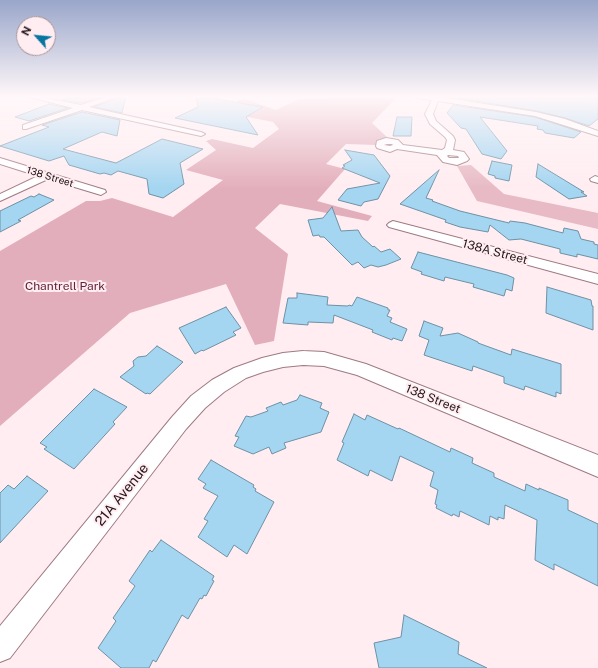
<!DOCTYPE html>
<html>
<head>
<meta charset="utf-8">
<style>
	body { margin:0 }
	#map { position:relative; width:598px; height:668px; overflow:hidden; background:#ffedf1; font-family:"Public Sans",sans-serif }
	canvas { display:block }
	.north { position:absolute; left:16px; top:16px; width:40px; height:40px; box-sizing:border-box; background:#ffedf1; border:1px solid #a69699; border-radius:50%; rotate:297deg; font-size:11px; font-weight:700; line-height:16px; text-align:center; color:#211316 }
	.north::after { content:''; display:block; margin:auto; width:14px; height:18px; background:#0775a0; clip-path:polygon(50% 0,100% 100%,50% 72%,0 100%) }
</style>
</head>
<body>
<div id="map">
<canvas width="598" height="668"></canvas>
<div class="north">N</div>
</div>
<script>
const ctx = document.querySelector('canvas').getContext('2d');
ctx.lineJoin = 'round';
function fillPath(path, color) { ctx.fillStyle = color; ctx.fill(path, 'evenodd'); }
const toPath = rows => new Path2D(rows.map(r => 'M' + r).join(''));
function strokePath(path, color, width, dash) { ctx.strokeStyle = color; ctx.lineWidth = width; ctx.lineCap = dash ? 'butt' : 'round'; ctx.setLineDash(dash || []); ctx.stroke(path); }
function label(font, color, halo, rows, align = 'center') {
  ctx.font = font + ' "Public Sans",sans-serif'; ctx.lineWidth = 4; ctx.setLineDash([]); ctx.textBaseline = 'middle'; ctx.strokeStyle = halo; ctx.fillStyle = color; for (const [text, x, y, turn = 0] of rows) {
    ctx.save(); ctx.translate(x, y); ctx.rotate((+turn || 0) * Math.PI / 180); ctx.textAlign = isNaN(turn) ? turn : align; if (halo) ctx.strokeText(text, 0, 0); ctx.fillText(text, 0, 0); ctx.restore();
  }
}
fillPath(toPath([
	[471,165,504,194,598,213,598,229,477,201,457,166]
]), '#e7bac5');
fillPath(toPath([
	[331,96,398,96,372,123,389,139,377,143,376,145,346,144,326,164,345,169,317,201,372,216,368,221,280,204,255,228,288,254,274,341,255,345,226,284,130,313,0,426,0,251,86,201,100,201,112,198,173,217,223,180,186,170,216,150,206,141,212,139,253,148,279,129,273,122,233,114,238,100,245,99,276,110,299,99,326,99]
]), '#e3aebb');
const building = toPath([
	[74,96,106,96,81,103,62,100,74,96],
	[120,96,126,96,122,113,94,107,118,98,120,96],
	[196,96,215,96,216,99,263,107,246,117,258,135,175,118,198,107,196,96],
	[459,96,580,96,598,98,598,119,589,126,565,118,536,111,457,98,459,96],
	[49,104,68,108,29,121,15,117,49,104],
	[453,105,535,117,581,132,574,138,545,133,543,130,537,129,538,126,480,117,507,151,501,159,482,154,466,129,461,128,447,113,453,105],
	[82,112,120,120,117,136,102,132,63,149,116,163,162,139,203,149,180,163,184,184,163,198,149,194,147,179,118,171,111,175,104,173,100,174,69,165,64,156,49,161,0,146,49,127,42,125,82,112],
	[397,117,412,117,411,136,393,136,397,117],
	[345,150,374,155,390,176,378,199,364,202,361,206,338,200,347,189,380,183,342,168,345,166,343,165,352,160,345,150],
	[492,161,512,165,509,181,495,178,495,176,488,174,492,161],
	[538,164,584,192,581,192,587,196,569,199,536,177,538,164],
	[439,170,426,198,433,200,432,201,460,211,509,223,510,221,525,223,563,233,564,228,578,231,581,239,594,242,594,244,598,245,598,259,577,254,577,257,573,256,560,253,560,249,521,239,509,240,490,225,488,232,460,227,445,222,446,220,400,204,439,170],
	[39,194,54,200,18,220,21,221,0,232,0,211,31,196,34,197,39,194],
	[332,207,341,231,358,230,362,237,373,247,374,246,381,252,390,249,401,259,386,265,378,267,371,265,364,268,358,262,352,265,324,237,320,237,319,235,313,236,308,220,323,218,332,207],
	[418,252,507,275,514,278,512,291,506,289,504,296,473,287,474,284,445,277,444,281,421,274,422,272,411,268,418,252],
	[547,287,591,300,592,306,593,306,593,330,546,313,547,287],
	[297,293,328,297,327,305,348,306,349,305,352,306,357,297,388,308,388,310,390,310,387,316,392,318,390,322,407,329,402,341,393,338,392,340,372,332,373,330,334,315,333,323,308,322,308,325,283,323,288,298,297,298,297,293],
	[226,307,241,328,233,332,236,335,203,351,202,350,195,354,179,328,226,307],
	[424,321,443,328,440,336,458,333,478,342,478,343,511,355,512,349,561,364,561,394,556,392,556,397,525,386,524,390,504,383,504,377,473,366,472,371,424,355,429,340,419,336,424,321],
	[157,346,183,362,150,394,147,393,146,394,120,377,134,366,133,361,138,357,146,356,157,346],
	[94,389,127,407,113,422,115,424,74,469,44,449,47,447,40,443,94,389],
	[300,395,322,403,320,408,329,412,321,432,284,443,286,448,272,454,269,447,253,454,234,446,239,437,235,436,246,416,251,417,268,411,266,408,281,402,283,405,297,400,300,395],
	[354,414,365,420,367,415,398,429,399,428,450,452,451,448,473,458,472,463,494,473,494,477,525,491,526,484,539,490,539,488,568,500,568,510,598,524,598,586,554,564,554,570,535,560,537,520,505,505,504,519,498,517,498,520,490,516,489,525,460,511,459,517,453,514,452,516,436,508,437,505,435,504,438,490,430,486,434,472,400,456,392,481,370,470,368,476,337,460,344,443,342,442,354,414],
	[211,460,254,485,253,487,256,489,255,491,274,502,247,554,234,545,227,557,198,537,208,521,204,519,218,496,203,488,206,484,198,479,211,460],
	[27,476,48,491,0,543,0,493,8,485,14,489,27,476],
	[161,540,214,576,212,580,214,581,206,596,204,595,202,599,200,598,188,619,182,615,156,662,153,660,149,668,121,668,98,648,116,621,113,618,135,586,129,581,150,550,152,552,161,540],
	[404,615,459,642,458,654,487,668,379,668,374,643,401,637,404,615]
]);
fillPath(building, '#a4d5f1');
strokePath(building, '#6e91a4', 1);
const minor = toPath([
	[25,96,35,96,81,105,110,96,118,96,117,97,89,107,201,132,205,134,201,136,82,110,26,129,23,129,23,125,73,108,25,96],
	[413,96,440,96,440,97,536,112,565,119,598,131,598,136,535,116,438,101,433,114,436,121,453,136,455,140,453,150,464,152,469,159,467,161,457,165,443,162,437,155,397,149,390,152,377,148,376,146,377,141,386,138,398,140,403,145,442,150,445,148,447,140,445,137,430,124,425,114,432,100,416,98,413,96],
	[387,144,392,144,393,145,390,146,384,145,387,144],
	[448,155,458,156,459,158,449,158,447,156,448,155],
	[0,158,105,190,106,192,101,195,48,179,0,201,0,194,38,176,0,164,0,158],
	[595,176,598,177,598,183,591,181,590,179,595,176],
	[393,221,598,274,598,284,389,227,387,225,389,223,393,221],
	[303,351,324,352,366,364,598,455,598,477,357,375,324,366,303,365,283,367,263,372,246,378,224,392,205,408,186,429,10,658,0,662,0,626,172,417,191,396,212,380,234,368,262,358,283,353,303,351]
]);
strokePath(minor, '#9f7a83', 2);
fillPath(minor, '#fff');
const sky = ctx.createLinearGradient(0, 0, 0, 189);
sky.addColorStop(0, '#99a6ca');
sky.addColorStop(0.51, '#fff7f9');
sky.addColorStop(1, '#fff7f900');
ctx.fillStyle = sky;
ctx.fillRect(0, 0, 598, 189);
label('10px', '#211316', '#ffedf1', [
	["138 Street",50,177,17]
]);
label('12px', '#211316', '#ffedf1', [
	["138A Street",495,252,15],
	["138 Street",433,399,22]
]);
label('12px', '#622238', '#ffedf1', [
	["Chantrell Park",65,286]
]);
label('14px', '#211316', '#ffedf1', [
	["21A Avenue",122,495,-51]
]);
</script>
</body>
</html>
